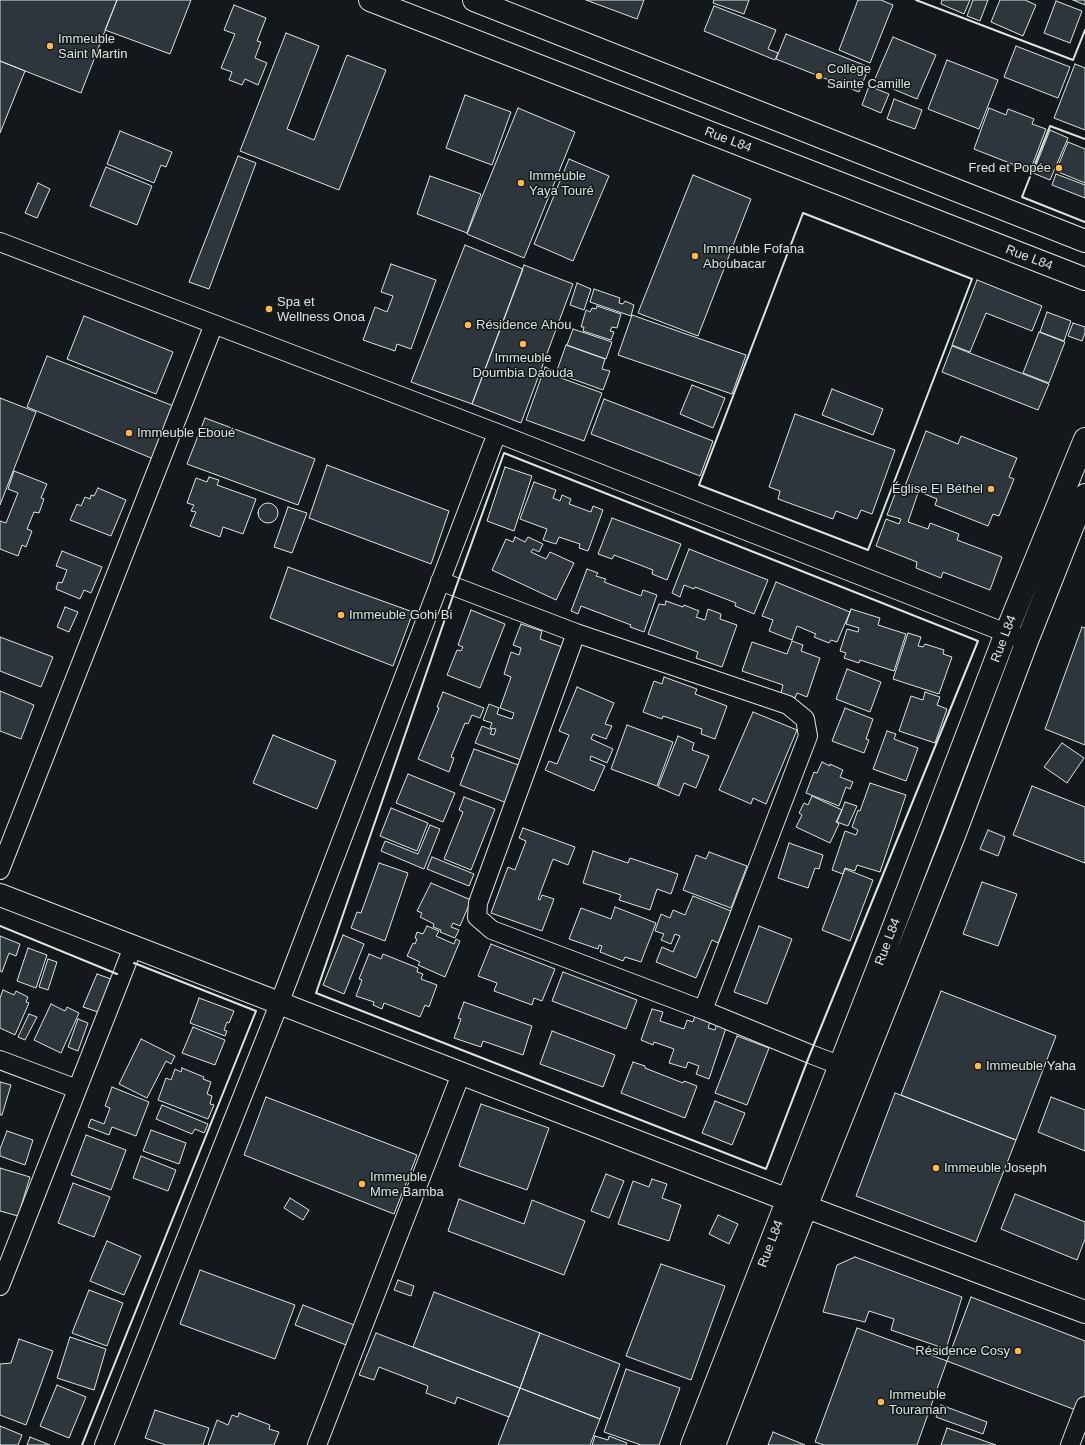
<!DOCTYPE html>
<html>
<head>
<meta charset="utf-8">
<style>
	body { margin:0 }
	canvas { display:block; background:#14181c }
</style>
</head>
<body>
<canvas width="1085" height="1445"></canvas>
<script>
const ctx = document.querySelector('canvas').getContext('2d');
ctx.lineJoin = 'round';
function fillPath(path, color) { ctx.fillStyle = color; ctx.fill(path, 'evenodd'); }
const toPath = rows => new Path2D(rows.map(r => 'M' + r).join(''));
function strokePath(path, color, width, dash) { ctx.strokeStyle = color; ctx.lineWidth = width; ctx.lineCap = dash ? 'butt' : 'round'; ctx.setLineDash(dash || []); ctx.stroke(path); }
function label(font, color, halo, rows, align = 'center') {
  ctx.font = font + ' Helvetica,sans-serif'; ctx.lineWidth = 3; ctx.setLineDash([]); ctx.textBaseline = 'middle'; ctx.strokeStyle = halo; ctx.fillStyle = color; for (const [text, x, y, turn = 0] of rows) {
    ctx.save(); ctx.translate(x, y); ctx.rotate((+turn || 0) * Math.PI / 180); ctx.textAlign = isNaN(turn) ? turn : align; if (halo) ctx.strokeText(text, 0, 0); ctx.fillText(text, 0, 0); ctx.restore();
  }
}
const building = toPath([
	[0,0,117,0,81,93,0,61,0,0],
	[117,0,191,0,170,54,105,30,117,0],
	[586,0,644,0,637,19,586,0],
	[714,0,749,0,744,14,713,3,714,0],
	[858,0,881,0,893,5,870,63,839,50,858,0],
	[942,0,970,0,964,14,941,4,942,0],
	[973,0,988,0,980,21,967,16,973,0],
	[1000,0,1025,0,1036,5,1023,36,991,22,1000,0],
	[1073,0,1085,0,1085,5,1073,0],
	[1056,1,1082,11,1070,43,1044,33,1056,1],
	[234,5,266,18,257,41,261,42,255,58,267,63,258,85,245,79,242,85,229,80,232,72,221,68,235,34,224,30,234,5],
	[714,6,776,30,768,49,778,53,775,60,704,31,714,6],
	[286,33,319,46,287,129,314,140,347,55,386,70,339,190,240,151,286,33],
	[786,34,869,67,859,92,776,59,786,34],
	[893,37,936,55,917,99,874,81,893,37],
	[1016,46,1070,67,1058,98,1004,77,1016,46],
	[947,60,998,80,979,129,928,109,947,60],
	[0,61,25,71,0,133,0,61],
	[1075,64,1085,68,1085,130,1054,118,1075,64],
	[869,86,889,94,881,113,862,105,869,86],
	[465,95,511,112,492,165,446,148,465,95],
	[894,99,922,110,915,129,887,119,894,99],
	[518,108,575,132,524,258,467,234,518,108],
	[989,108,1006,115,1008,109,1034,119,1032,124,1046,129,1030,171,974,149,989,108],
	[1050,130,1068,138,1050,180,1033,173,1050,130],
	[120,131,172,152,166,167,161,165,154,183,107,164,120,131],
	[1068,142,1085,149,1085,183,1056,171,1068,142],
	[238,156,256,163,209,289,189,282,238,156],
	[569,159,609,176,573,261,534,244,569,159],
	[106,167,152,186,137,225,90,206,106,167],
	[1056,174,1085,185,1085,198,1052,185,1056,174],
	[693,175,751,199,698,336,638,313,693,175],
	[430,176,481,194,467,233,417,214,430,176],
	[38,183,50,189,37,218,25,213,38,183],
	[465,245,523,269,472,404,411,382,465,245],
	[391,264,436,280,411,349,397,344,395,351,363,340,375,307,387,312,393,296,381,292,391,264],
	[524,265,573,284,521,423,472,404,524,265],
	[977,280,1042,306,1032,331,986,313,970,352,952,345,977,280],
	[577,283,591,289,584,310,570,305,577,283],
	[594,289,620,298,619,303,623,304,625,301,634,305,631,316,590,302,594,289],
	[597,306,621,314,617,328,612,327,610,331,614,332,611,340,583,331,584,327,581,327,586,310,590,312,592,308,596,309,597,306],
	[1047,312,1071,321,1064,341,1040,332,1047,312],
	[632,315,746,355,732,394,618,355,632,315],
	[84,316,173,352,156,394,67,359,84,316],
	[1073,323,1085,327,1085,333,1082,341,1068,336,1073,323],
	[573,329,612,342,606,359,567,345,573,329],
	[1039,332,1065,342,1049,383,1023,373,1039,332],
	[566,345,605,359,602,369,610,371,603,390,556,373,566,345],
	[952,346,1049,384,1038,410,942,372,952,346],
	[47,356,176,407,156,460,27,407,47,356],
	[545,367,554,371,553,375,602,393,584,441,526,420,545,367],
	[692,385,725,398,713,428,680,414,692,385],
	[832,389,883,409,873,435,822,415,832,389],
	[0,398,36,412,0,505,0,398],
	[604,399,713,441,700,476,591,434,604,399],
	[795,414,895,450,872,514,861,510,857,519,836,511,833,519,778,499,780,491,769,487,795,414],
	[205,418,315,459,298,505,187,464,205,418],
	[926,431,958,444,961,436,1017,458,1009,477,1014,479,999,516,993,514,988,526,935,505,937,499,905,486,926,431],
	[327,465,449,511,431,564,309,518,327,465],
	[505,467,532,476,514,531,487,521,505,467],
	[14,471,47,484,41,498,44,499,39,513,34,512,27,529,32,531,26,547,22,545,18,556,0,549,0,521,6,523,18,493,8,489,14,471],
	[209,477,219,480,217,485,256,499,243,534,223,527,220,537,190,526,196,512,191,511,194,505,187,503,196,478,207,482,209,477],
	[534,482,556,490,553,498,560,501,562,495,571,499,569,504,591,512,593,506,603,510,588,551,579,548,580,544,559,537,556,544,543,540,547,529,520,519,534,482],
	[898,486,918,493,908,522,928,529,930,523,959,534,957,540,1002,557,990,590,943,572,941,578,916,568,917,562,876,546,886,519,899,524,901,519,887,515,898,486],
	[98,488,126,500,111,536,70,520,77,504,81,506,85,497,90,499,91,495,94,496,98,488],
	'258 513a10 10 0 1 1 20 0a10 10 0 1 1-20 0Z',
	[288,507,307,513,292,553,274,547,288,507],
	[612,518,681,544,667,580,652,574,653,570,614,555,612,559,598,554,612,518],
	[515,537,525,542,528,537,543,544,539,552,533,549,531,552,546,559,550,552,574,563,556,600,492,570,506,539,513,542,515,537],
	[689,549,768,580,754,614,735,606,736,603,695,587,694,589,684,585,680,597,672,593,689,549],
	[62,551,102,567,91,593,84,590,80,599,56,589,58,582,62,583,67,570,56,566,62,551],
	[288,567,413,612,393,666,270,618,288,567],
	[587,569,598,573,596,576,606,579,604,582,641,596,643,590,657,595,644,632,630,627,631,625,581,606,578,614,571,611,587,569],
	[776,582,850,612,837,642,831,640,829,643,814,637,816,634,797,626,792,640,769,631,773,620,762,616,776,582],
	[666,601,683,607,684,605,699,611,696,617,705,620,708,609,721,614,720,619,737,625,722,667,696,658,698,652,648,634,659,604,665,605,666,601],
	[65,607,78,612,69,632,57,627,65,607],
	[851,609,880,618,878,625,906,634,894,671,860,660,859,663,844,658,846,653,840,651,847,629,858,632,859,628,846,624,851,609],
	[471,610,505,624,480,688,447,675,457,650,461,651,463,647,458,645,471,610],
	[521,624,542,631,540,639,565,648,524,761,475,743,482,726,492,730,490,734,494,735,496,729,490,728,492,723,483,720,489,704,499,708,497,714,512,719,514,713,500,708,511,677,504,674,511,652,519,655,521,648,513,645,521,624],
	[1082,627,1085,628,1085,745,1045,729,1082,627],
	[908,633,921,637,918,646,923,647,925,644,944,650,943,654,952,657,939,694,893,679,908,633],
	[0,637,53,657,41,687,0,671,0,637],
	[792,641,803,645,801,651,820,658,807,697,797,693,795,698,781,693,783,685,742,671,752,642,787,654,792,641],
	[847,669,881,682,870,712,836,699,847,669],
	[664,677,697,689,695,694,727,706,715,739,701,734,702,729,663,716,662,719,643,712,654,681,662,684,664,677],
	[577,687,614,703,605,724,612,726,606,739,593,734,591,739,613,749,607,763,591,756,590,760,605,766,594,791,545,770,549,761,557,764,569,735,559,731,577,687],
	[0,691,34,705,21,739,0,731,0,691],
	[443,692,484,708,480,718,472,715,468,724,465,723,451,757,454,758,449,772,418,759,439,708,437,707,443,692],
	[925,692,940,697,937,705,947,709,935,743,899,731,911,696,923,700,925,692],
	[845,708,873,719,866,739,869,740,864,753,832,741,845,708],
	[753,712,797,730,766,804,753,798,751,804,719,790,753,712],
	[627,725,673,742,657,786,611,769,627,725],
	[887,731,896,734,894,739,918,748,906,781,873,769,887,731],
	[273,735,336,761,317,809,253,783,273,735],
	[678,736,694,743,692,750,709,756,696,788,684,783,679,796,658,787,678,736],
	[1062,743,1084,758,1067,783,1044,767,1062,743],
	[474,749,521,766,507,803,460,785,474,749],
	[822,762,830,766,830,764,843,770,840,777,853,782,850,789,846,787,839,806,806,793,814,772,817,773,822,762],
	[408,774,455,793,443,822,396,803,408,774],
	[870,783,906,795,880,872,857,865,855,871,845,868,843,874,832,870,845,831,856,835,858,830,852,827,858,810,860,811,870,783],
	[1032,786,1085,807,1085,863,1013,835,1032,786],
	[812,796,842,810,836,822,839,824,830,843,796,827,802,815,799,813,804,803,808,805,812,796],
	[464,797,495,809,471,870,444,859,463,812,459,810,464,797],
	[845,802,857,806,848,826,837,822,845,802],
	[391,808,428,823,417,851,380,836,391,808],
	[430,825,440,829,424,869,381,851,385,841,418,854,430,825],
	[523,828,575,847,568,865,553,859,538,899,540,900,542,895,554,899,542,931,491,913,508,867,515,870,526,841,519,838,523,828],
	[988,830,1005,837,998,856,980,849,988,830],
	[789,843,823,855,819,869,815,868,808,888,778,878,789,843],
	[593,851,628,863,630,858,678,874,671,894,657,889,650,910,619,900,621,895,583,883,593,851],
	[709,852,747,866,731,908,683,890,696,855,706,859,709,852],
	[432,857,474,874,469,886,427,869,432,857],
	[379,863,408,873,385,941,351,928,357,912,361,913,379,863],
	[845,869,873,880,850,941,822,930,845,869],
	[982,882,1017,894,998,946,963,934,982,882],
	[431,883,471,900,460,926,453,923,451,927,459,930,455,938,440,932,441,930,433,927,434,924,420,917,422,913,417,911,431,883],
	[693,896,731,911,718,943,712,940,696,978,656,962,662,947,673,952,680,936,675,934,671,944,661,940,664,934,655,931,661,914,670,918,673,910,685,915,693,896],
	[615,907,656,923,641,962,625,957,623,961,600,952,602,946,599,945,598,949,569,939,581,908,611,919,615,907],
	[427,926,439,931,436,936,454,944,456,939,460,941,445,977,418,965,420,962,407,956,413,943,415,944,417,939,415,938,417,932,423,934,427,926],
	[759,926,792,939,767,1004,734,992,759,926],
	[343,935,364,944,344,994,323,985,343,935],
	[0,936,20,944,16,956,9,953,2,972,0,971,0,936],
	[491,944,555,969,542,1001,534,998,532,1005,494,991,497,983,478,976,491,944],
	[28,948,47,955,36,988,17,981,28,948],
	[369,954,381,959,383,954,418,968,417,972,423,974,421,979,437,985,429,1007,425,1005,420,1017,384,1003,382,1009,373,1005,374,1002,356,996,362,980,359,979,369,954],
	[48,959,57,962,48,990,39,987,48,959],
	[563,972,637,1000,626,1029,552,1001,563,972],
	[97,974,111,979,98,1012,83,1007,97,974],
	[3,990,14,995,16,991,28,997,26,1002,29,1003,15,1035,0,1028,0,998,3,990],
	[941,991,1056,1036,1016,1140,901,1095,941,991],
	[199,998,234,1011,229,1023,227,1022,224,1030,227,1031,225,1036,190,1023,199,998],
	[464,1002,532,1026,523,1055,483,1041,481,1047,454,1038,461,1019,458,1018,464,1002],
	[51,1004,65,1011,67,1007,79,1013,61,1053,34,1040,51,1004],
	[652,1009,663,1012,660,1021,684,1029,687,1020,693,1022,695,1016,710,1022,708,1028,715,1030,717,1024,726,1028,709,1079,696,1074,699,1066,688,1062,686,1068,669,1063,674,1049,654,1042,653,1045,641,1040,652,1009],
	[29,1014,37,1017,25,1040,18,1037,29,1014],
	[78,1019,88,1023,78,1051,68,1047,78,1019],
	[193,1027,225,1040,215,1065,182,1053,193,1027],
	[552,1031,615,1055,603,1087,540,1064,552,1031],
	[737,1036,769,1048,747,1105,715,1093,737,1036],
	[141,1039,175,1056,171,1064,166,1061,147,1098,119,1084,141,1039],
	[633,1062,645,1066,645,1068,683,1083,684,1081,697,1086,685,1118,621,1093,633,1062],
	[182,1068,204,1077,203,1079,211,1082,207,1094,212,1096,210,1104,214,1105,208,1119,158,1100,166,1078,171,1080,175,1069,181,1072,182,1068],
	[0,1082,11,1085,2,1115,0,1115,0,1082],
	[112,1087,149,1102,136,1136,112,1127,109,1135,88,1127,91,1119,104,1124,110,1108,105,1106,112,1087],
	[895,1093,1016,1140,976,1242,856,1196,895,1093],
	[266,1097,417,1155,394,1214,244,1155,266,1097],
	[1051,1097,1085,1110,1085,1151,1038,1132,1051,1097],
	[715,1101,745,1113,732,1145,702,1133,715,1101],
	[481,1104,549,1128,527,1190,459,1166,481,1104],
	[162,1105,208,1124,204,1133,195,1129,192,1134,156,1119,162,1105],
	[151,1130,186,1143,179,1164,143,1151,151,1130],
	[7,1131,33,1140,25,1165,0,1156,0,1149,7,1131],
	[86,1135,126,1150,111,1190,71,1175,86,1135],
	[141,1156,176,1170,168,1191,133,1178,141,1156],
	[0,1168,30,1177,18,1216,0,1211,0,1168],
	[606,1174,624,1181,609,1218,591,1211,606,1174],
	[652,1179,667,1184,662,1198,681,1205,669,1241,618,1224,633,1181,649,1187,652,1179],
	[73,1183,110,1197,94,1237,58,1223,73,1183],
	[1015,1194,1085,1222,1085,1239,1077,1260,1001,1229,1015,1194],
	[290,1198,309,1210,303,1220,284,1208,290,1198],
	[459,1199,524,1224,532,1200,585,1221,564,1275,448,1231,459,1199],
	[718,1215,738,1224,729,1244,709,1234,718,1215],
	[107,1241,141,1256,124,1295,90,1281,107,1241],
	[855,1257,962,1297,946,1349,891,1330,894,1319,869,1311,865,1322,823,1312,837,1265,855,1257],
	[661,1264,725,1286,691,1380,626,1356,661,1264],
	[200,1270,295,1305,275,1359,180,1324,200,1270],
	[398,1280,414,1286,411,1296,394,1290,398,1280],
	[89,1290,123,1303,107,1346,72,1333,89,1290],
	[434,1292,540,1333,520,1388,413,1347,434,1292],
	[971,1297,1085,1341,1085,1403,1081,1412,947,1361,971,1297],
	[303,1305,354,1325,346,1345,295,1325,303,1305],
	[857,1328,947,1361,917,1445,824,1445,815,1442,857,1328],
	[376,1333,520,1388,509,1417,457,1397,455,1404,426,1393,428,1386,379,1367,374,1380,359,1375,376,1333],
	[540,1333,620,1364,600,1419,520,1388,540,1333],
	[70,1337,106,1349,94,1390,57,1378,70,1337],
	[19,1339,53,1351,26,1425,0,1415,0,1364,11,1363,19,1339],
	[626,1369,680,1388,659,1445,641,1445,604,1432,626,1369],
	[57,1385,86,1397,69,1438,40,1426,57,1385],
	[520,1388,600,1419,590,1445,498,1445,520,1388],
	[941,1405,987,1422,983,1434,936,1417,941,1405],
	[155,1410,209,1428,203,1445,166,1445,145,1438,155,1410],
	[239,1413,270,1425,269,1429,279,1432,274,1445,208,1445,217,1420,228,1425,232,1415,238,1417,239,1413],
	[0,1426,22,1435,18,1445,0,1445,0,1426],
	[947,1428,996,1445,941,1445,947,1428],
	[773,1432,805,1445,768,1445,773,1432],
	[595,1436,608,1440,609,1436,627,1443,626,1445,592,1445,595,1436],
	[30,1437,50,1445,27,1445,30,1437]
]);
fillPath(building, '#2c363c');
strokePath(building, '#d8e6dc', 1);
const minor = toPath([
	[0,242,497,433,1019,638],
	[440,581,576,633,788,705,805,719,808,736,703,1010],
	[576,633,478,903,477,917,492,930,703,1010,810,1054,852,1070],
	[0,870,214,324],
	[0,1060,77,1089],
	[0,1286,133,947],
	[104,1445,279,1004,497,433],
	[317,1445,461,1074],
	[1070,1445,1085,1406]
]);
const tertiary = toPath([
	[0,895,788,1200,1085,1312],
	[692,1445,879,965,1006,633,1085,439],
	[714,1445,806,1207,955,833,1027,641,1085,495]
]);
const secondary = toPath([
	[370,0,1085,279],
	[474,0,1085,241]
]);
strokePath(minor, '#d8e6dc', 20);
strokePath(tertiary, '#d8e6dc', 24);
strokePath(secondary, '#d8e6dc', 24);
strokePath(minor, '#14181c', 18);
strokePath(tertiary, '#14181c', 22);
strokePath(secondary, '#14181c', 22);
strokePath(toPath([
	[916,0,1073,60,1085,30],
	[1085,139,1050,126,1022,197,1085,222],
	[803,213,972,279,868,550,699,485,803,213],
	[504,453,978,641,810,1054,766,1169,316,993,456,587,504,453],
	[0,926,117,974],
	[82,1445,256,1011,134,963]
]), '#d8e6dc', 2);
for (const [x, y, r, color] of [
	[50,46,4,"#ffb74d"],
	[819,76,4,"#ffb74d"],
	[1059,168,4,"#ffb74d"],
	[521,183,4,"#ffb74d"],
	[695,256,4,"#ffb74d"],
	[269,309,4,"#ffb74d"],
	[468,325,4,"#ffb74d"],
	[523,344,4,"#ffb74d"],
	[129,433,4,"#ffb74d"],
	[991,489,4,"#ffb74d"],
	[341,615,4,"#ffb74d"],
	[978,1066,4,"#ffb74d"],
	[936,1168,4,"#ffb74d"],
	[362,1184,4,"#ffb74d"],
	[1018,1351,4,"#ffb74d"],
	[881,1402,4,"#ffb74d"]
]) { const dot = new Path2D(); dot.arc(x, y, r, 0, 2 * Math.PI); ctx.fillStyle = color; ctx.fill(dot); strokePath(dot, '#14181c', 1.5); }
label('13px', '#d8e6dc', '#14181c', [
	["Immeuble",58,39],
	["Saint Martin",58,54],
	["Collège",827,69],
	["Sainte Camille",827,84],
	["Fred et Popée",1051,168,"right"],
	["Immeuble",529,176],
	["Yaya Touré",529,191],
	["Immeuble Fofana",703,249],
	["Aboubacar",703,264],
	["Spa et",277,302],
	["Wellness Onoa",277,317],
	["Résidence Ahou",476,325],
	["Immeuble",523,358,"center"],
	["Doumbia Daouda",523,373,"center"],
	["Immeuble Eboué",137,433],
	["Église El Béthel",983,489,"right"],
	["Immeuble Gohi Bi",349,615],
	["Immeuble Yaha",986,1066],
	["Immeuble Joseph",944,1168],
	["Immeuble",370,1177],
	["Mme Bamba",370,1192],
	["Résidence Cosy",1010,1351,"right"],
	["Immeuble",889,1395],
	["Touraman",889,1410]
], 'left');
label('13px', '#d8e6dc', '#14181c', [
	["Rue L84",728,140,21],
	["Rue L84",1029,258,21],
	["Rue L84",1004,639,-69],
	["Rue L84",888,942,-69],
	["Rue L84",771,1244,-69]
]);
</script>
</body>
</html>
